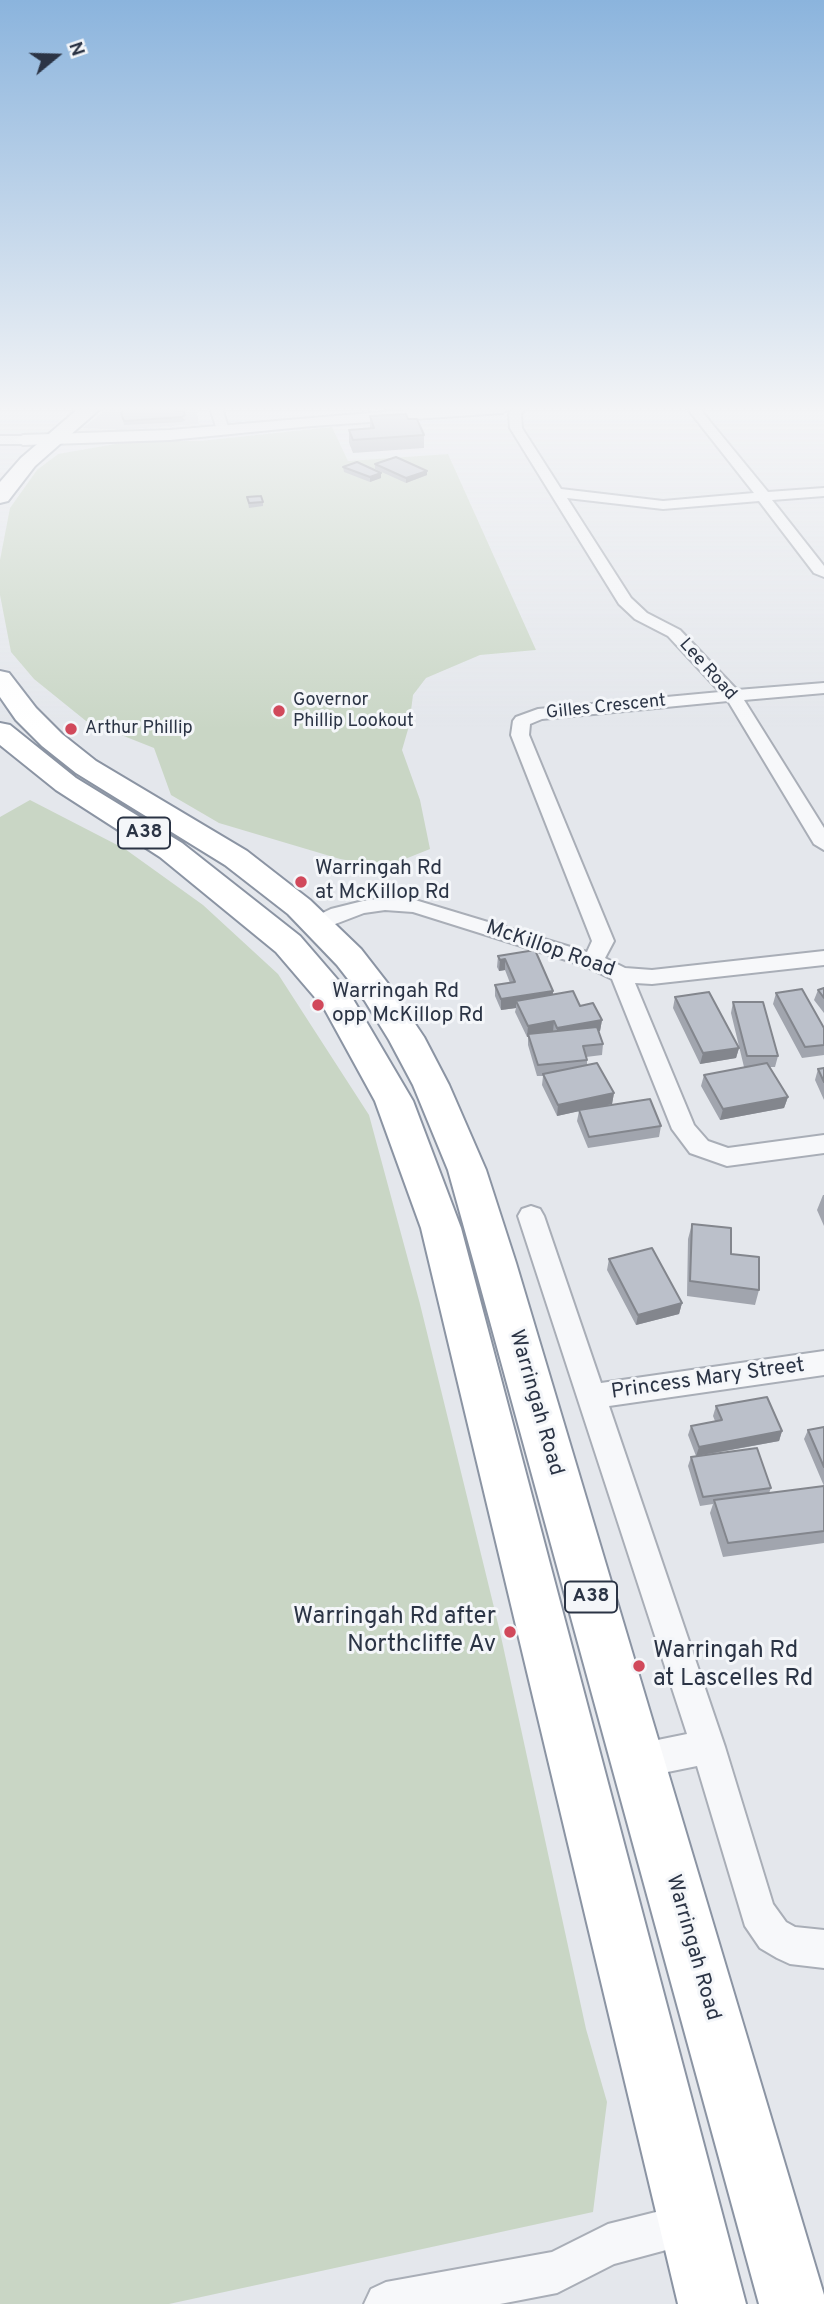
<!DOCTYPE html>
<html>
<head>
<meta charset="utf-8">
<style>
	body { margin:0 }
	#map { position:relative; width:824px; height:2304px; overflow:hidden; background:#e4e7ec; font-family:Overpass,sans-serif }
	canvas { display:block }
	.north { position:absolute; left:21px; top:21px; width:70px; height:70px; -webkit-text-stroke:5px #f4f6f9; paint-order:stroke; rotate:71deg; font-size:19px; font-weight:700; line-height:28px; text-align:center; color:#2b3445 }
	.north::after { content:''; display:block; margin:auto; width:24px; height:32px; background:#2b3445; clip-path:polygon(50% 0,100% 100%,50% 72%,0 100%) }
</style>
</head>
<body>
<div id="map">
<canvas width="824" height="2304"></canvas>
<div class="north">N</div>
</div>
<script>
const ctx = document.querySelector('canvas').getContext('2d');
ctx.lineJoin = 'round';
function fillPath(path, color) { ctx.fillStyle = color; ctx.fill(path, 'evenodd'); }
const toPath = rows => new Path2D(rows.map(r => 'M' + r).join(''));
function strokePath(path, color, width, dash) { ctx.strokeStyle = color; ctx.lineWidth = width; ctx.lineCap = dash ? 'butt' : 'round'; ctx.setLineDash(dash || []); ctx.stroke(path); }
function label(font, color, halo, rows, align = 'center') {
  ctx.font = font + ' Overpass,sans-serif'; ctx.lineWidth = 6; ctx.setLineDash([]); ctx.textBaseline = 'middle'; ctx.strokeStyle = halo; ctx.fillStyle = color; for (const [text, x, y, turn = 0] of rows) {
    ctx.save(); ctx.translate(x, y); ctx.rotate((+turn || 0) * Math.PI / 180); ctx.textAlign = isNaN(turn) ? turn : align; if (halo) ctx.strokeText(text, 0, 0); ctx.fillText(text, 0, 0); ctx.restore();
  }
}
fillPath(toPath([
	[108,408,196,408,199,424,121,430,83,428]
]), '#d2d6de');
fillPath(toPath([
	[332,427,348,461,448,454,536,650,480,655,426,678,413,695,409,726,402,750,420,800,430,849,385,867,340,859,219,823,171,795,154,748,86,721,34,679,11,652,0,595,0,560,10,508,37,470,58,454,132,441,200,441],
	[30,800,125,849,203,905,278,974,369,1115,420,1304,500,1632,586,2029,607,2102,593,2212,169,2304,0,2304,0,817]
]), '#c9d6c5');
const street = toPath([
	[210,408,222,408,229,430,228,433,218,433,210,408],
	[513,408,525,408,521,414,522,428,561,489,663,501,754,493,687,408,699,408,768,492,824,488,824,496,772,500,824,566,824,577,814,573,759,501,663,509,567,498,631,598,647,613,680,630,737,690,824,683,824,693,744,700,824,828,824,850,814,844,728,701,542,719,530,724,529,735,614,941,605,958,625,968,652,970,824,951,824,965,652,984,635,983,694,1125,708,1141,728,1148,824,1135,824,1153,727,1166,690,1153,672,1129,612,979,585,966,413,912,385,910,364,913,317,931,310,929,307,924,310,919,331,909,363,901,385,898,415,900,587,952,592,941,511,735,513,721,516,717,538,709,720,692,668,636,635,619,619,604,510,428,509,414,513,408],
	[0,436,23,436,30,440,23,444,0,444,0,436],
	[531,1206,540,1209,544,1216,601,1383,824,1351,824,1375,609,1406,725,1747,773,1904,786,1922,795,1927,824,1930,824,1968,790,1964,777,1958,760,1948,745,1926,697,1766,638,1778,626,1773,621,1761,626,1749,638,1744,687,1734,518,1216,522,1209,531,1206],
	[692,2203,707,2209,713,2224,707,2239,614,2264,557,2293,500,2304,364,2304,371,2289,386,2282,552,2252,608,2224,692,2203]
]);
const secondary = toPath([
	[430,408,510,408,502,413,312,426,170,440,23,445,14,440,23,435,170,430,430,408]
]);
const highway = toPath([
	[79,408,101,408,35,466,8,501,0,503,0,482,21,458,79,408],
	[0,671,9,673,36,708,62,734,96,761,247,851,310,900,361,949,389,985,424,1037,449,1085,486,1170,516,1263,824,2295,824,2304,759,2304,474,1263,448,1170,413,1085,389,1040,365,1001,337,965,288,914,225,865,76,773,42,746,16,720,0,697,0,671],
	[0,723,10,725,76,778,182,843,300,936,350,994,413,1101,461,1228,746,2304,678,2304,421,1228,375,1101,324,1008,276,952,160,857,56,790,0,745,0,723]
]);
strokePath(street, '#a9aeb7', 4);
strokePath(secondary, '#a9aeb7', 4);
strokePath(highway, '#8b94a3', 4);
fillPath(street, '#f7f8fa');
fillPath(secondary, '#fff');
fillPath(highway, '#fff');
fillPath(toPath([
	[170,410,186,420,182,422,124,425,121,413],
	[370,416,408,419,424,435,424,448,353,453,349,443,349,430,370,428],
	[375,464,427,475,406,483,375,469],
	[343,467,381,473,381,478,370,482,344,472],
	[247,497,263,502,263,506,249,508],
	[535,950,553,991,553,995,580,1006,602,1020,600,1031,598,1032,603,1044,602,1055,586,1057,587,1060,587,1065,614,1093,612,1104,599,1107,661,1126,659,1137,588,1148,577,1121,579,1111,557,1116,542,1085,543,1076,537,1076,528,1045,528,1037,527,1037,515,1012,516,1008,501,1010,495,996,495,985,510,983,505,970,499,971,497,967,498,956],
	[824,988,824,1013,814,1000,818,990],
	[776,993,824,1028,824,1055,802,1058,773,1004],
	[675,997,739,1048,736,1058,700,1064,673,1008],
	[733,1002,778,1056,775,1067,769,1067,788,1097,784,1108,720,1120,701,1086,704,1075,747,1067,744,1067,731,1013],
	[824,1068,824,1100,815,1080,818,1069],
	[823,1195,824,1195,824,1226,817,1210],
	[692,1224,731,1254,759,1290,755,1305,687,1296,688,1239],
	[609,1259,682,1303,679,1314,636,1325,607,1270],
	[716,1406,782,1431,779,1441,705,1455,771,1488,769,1493,824,1486,804,1439,808,1430,824,1427,824,1543,723,1557,710,1513,713,1504,700,1506,688,1466,691,1457,696,1456,688,1435,691,1426,715,1421,713,1416]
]), '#a1a5ae');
fillPath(toPath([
	[427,471,427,475,406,483,406,478],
	[381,473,381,478,370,482,370,477],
	[505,959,505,970,499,971,500,960],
	[553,991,552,1002,516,1001,516,1008,501,1010,501,999],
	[602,1020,600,1031,556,1039,557,1028],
	[554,1021,553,1032,528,1034,528,1037,527,1037,528,1026],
	[739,1048,736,1058,700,1064,703,1053],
	[614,1093,612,1104,557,1116,558,1105],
	[788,1097,784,1108,720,1120,723,1109],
	[682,1303,679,1314,636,1325,638,1315],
	[782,1431,779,1441,696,1456,699,1447]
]), '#83868d');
const building = toPath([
	[127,408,169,408,170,410,184,411,185,415,182,417,124,421,121,413,127,408],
	[406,414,408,419,417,419,424,435,353,440,349,430,374,428,370,416,406,414],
	[396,457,427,471,406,478,375,464,396,457],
	[357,462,381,473,370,477,343,467,357,462],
	[261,496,263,502,249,503,247,497,261,496],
	[535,950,553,991,501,999,495,985,515,982,505,959,500,960,498,956,535,950],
	[824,988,824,998,818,990,824,988],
	[802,989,824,1028,824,1045,805,1047,776,993,802,989],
	[573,991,580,1006,593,1003,602,1020,557,1028,554,1021,528,1026,516,1001,573,991],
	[709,992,739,1048,703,1053,675,997,709,992],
	[733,1002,763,1002,778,1056,747,1056,733,1002],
	[597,1027,603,1044,583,1046,587,1060,538,1065,528,1034,597,1027],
	[597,1063,614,1093,558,1105,543,1074,597,1063],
	[767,1063,788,1097,723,1109,704,1075,767,1063],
	[824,1068,824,1082,818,1069,824,1068],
	[650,1099,661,1126,589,1137,579,1110,650,1099],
	[692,1224,731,1228,731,1254,759,1257,759,1290,690,1281,692,1224],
	[652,1248,682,1303,638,1315,609,1259,652,1248],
	[767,1397,782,1431,699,1447,691,1426,722,1420,716,1406,767,1397],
	[824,1427,824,1467,808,1430,824,1427],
	[757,1448,771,1488,703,1497,691,1457,757,1448],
	[824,1486,824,1531,728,1543,714,1500,824,1486]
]);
fillPath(building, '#bbc0ca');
strokePath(building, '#83868d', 2);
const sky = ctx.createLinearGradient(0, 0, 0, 730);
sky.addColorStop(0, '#8bb4dd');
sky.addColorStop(0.56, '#f3f4f6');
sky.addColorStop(1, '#f3f4f600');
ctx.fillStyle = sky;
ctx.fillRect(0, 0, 824, 730);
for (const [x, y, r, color] of [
	[279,711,7,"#d1495b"],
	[71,729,7,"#d1495b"],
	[301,882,7,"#d1495b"],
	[318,1005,7,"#d1495b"],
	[510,1632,7,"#d1495b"],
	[639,1666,7,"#d1495b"]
]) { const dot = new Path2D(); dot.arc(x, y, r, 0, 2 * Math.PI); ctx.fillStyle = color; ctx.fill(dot); strokePath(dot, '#f4f6f9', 2.5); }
label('18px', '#2b3445', '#f4f6f9', [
	["Lee Road",707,670,48],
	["Gilles Crescent",606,708,-6]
]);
label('18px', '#2b3445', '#f4f6f9', [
	["Governor",293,701],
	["Phillip Lookout",293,722],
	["Arthur Phillip",85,729]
], 'left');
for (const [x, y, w] of [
	[144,833,52],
	[591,1597,52]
]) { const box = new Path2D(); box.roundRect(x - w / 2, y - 15.5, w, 31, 5); ctx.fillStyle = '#f4f6f9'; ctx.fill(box); strokePath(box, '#2b3445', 2); }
label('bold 19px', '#2b3445', null, [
	["A38",144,833],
	["A38",591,1597]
]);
label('21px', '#2b3445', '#f4f6f9', [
	["Warringah Rd",315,870],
	["at McKillop Rd",315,894],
	["Warringah Rd",332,993],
	["opp McKillop Rd",332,1017]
], 'left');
label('21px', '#2b3445', '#f4f6f9', [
	["McKillop Road",550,950,19],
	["Princess Mary Street",708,1380,-8],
	["Warringah Road",535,1403,74],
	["Warringah Road",692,1948,74]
]);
label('24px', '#2b3445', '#f4f6f9', [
	["Warringah Rd after",496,1618],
	["Northcliffe Av",496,1646],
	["Warringah Rd",653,1652,"left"],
	["at Lascelles Rd",653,1680,"left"]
], 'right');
</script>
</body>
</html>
